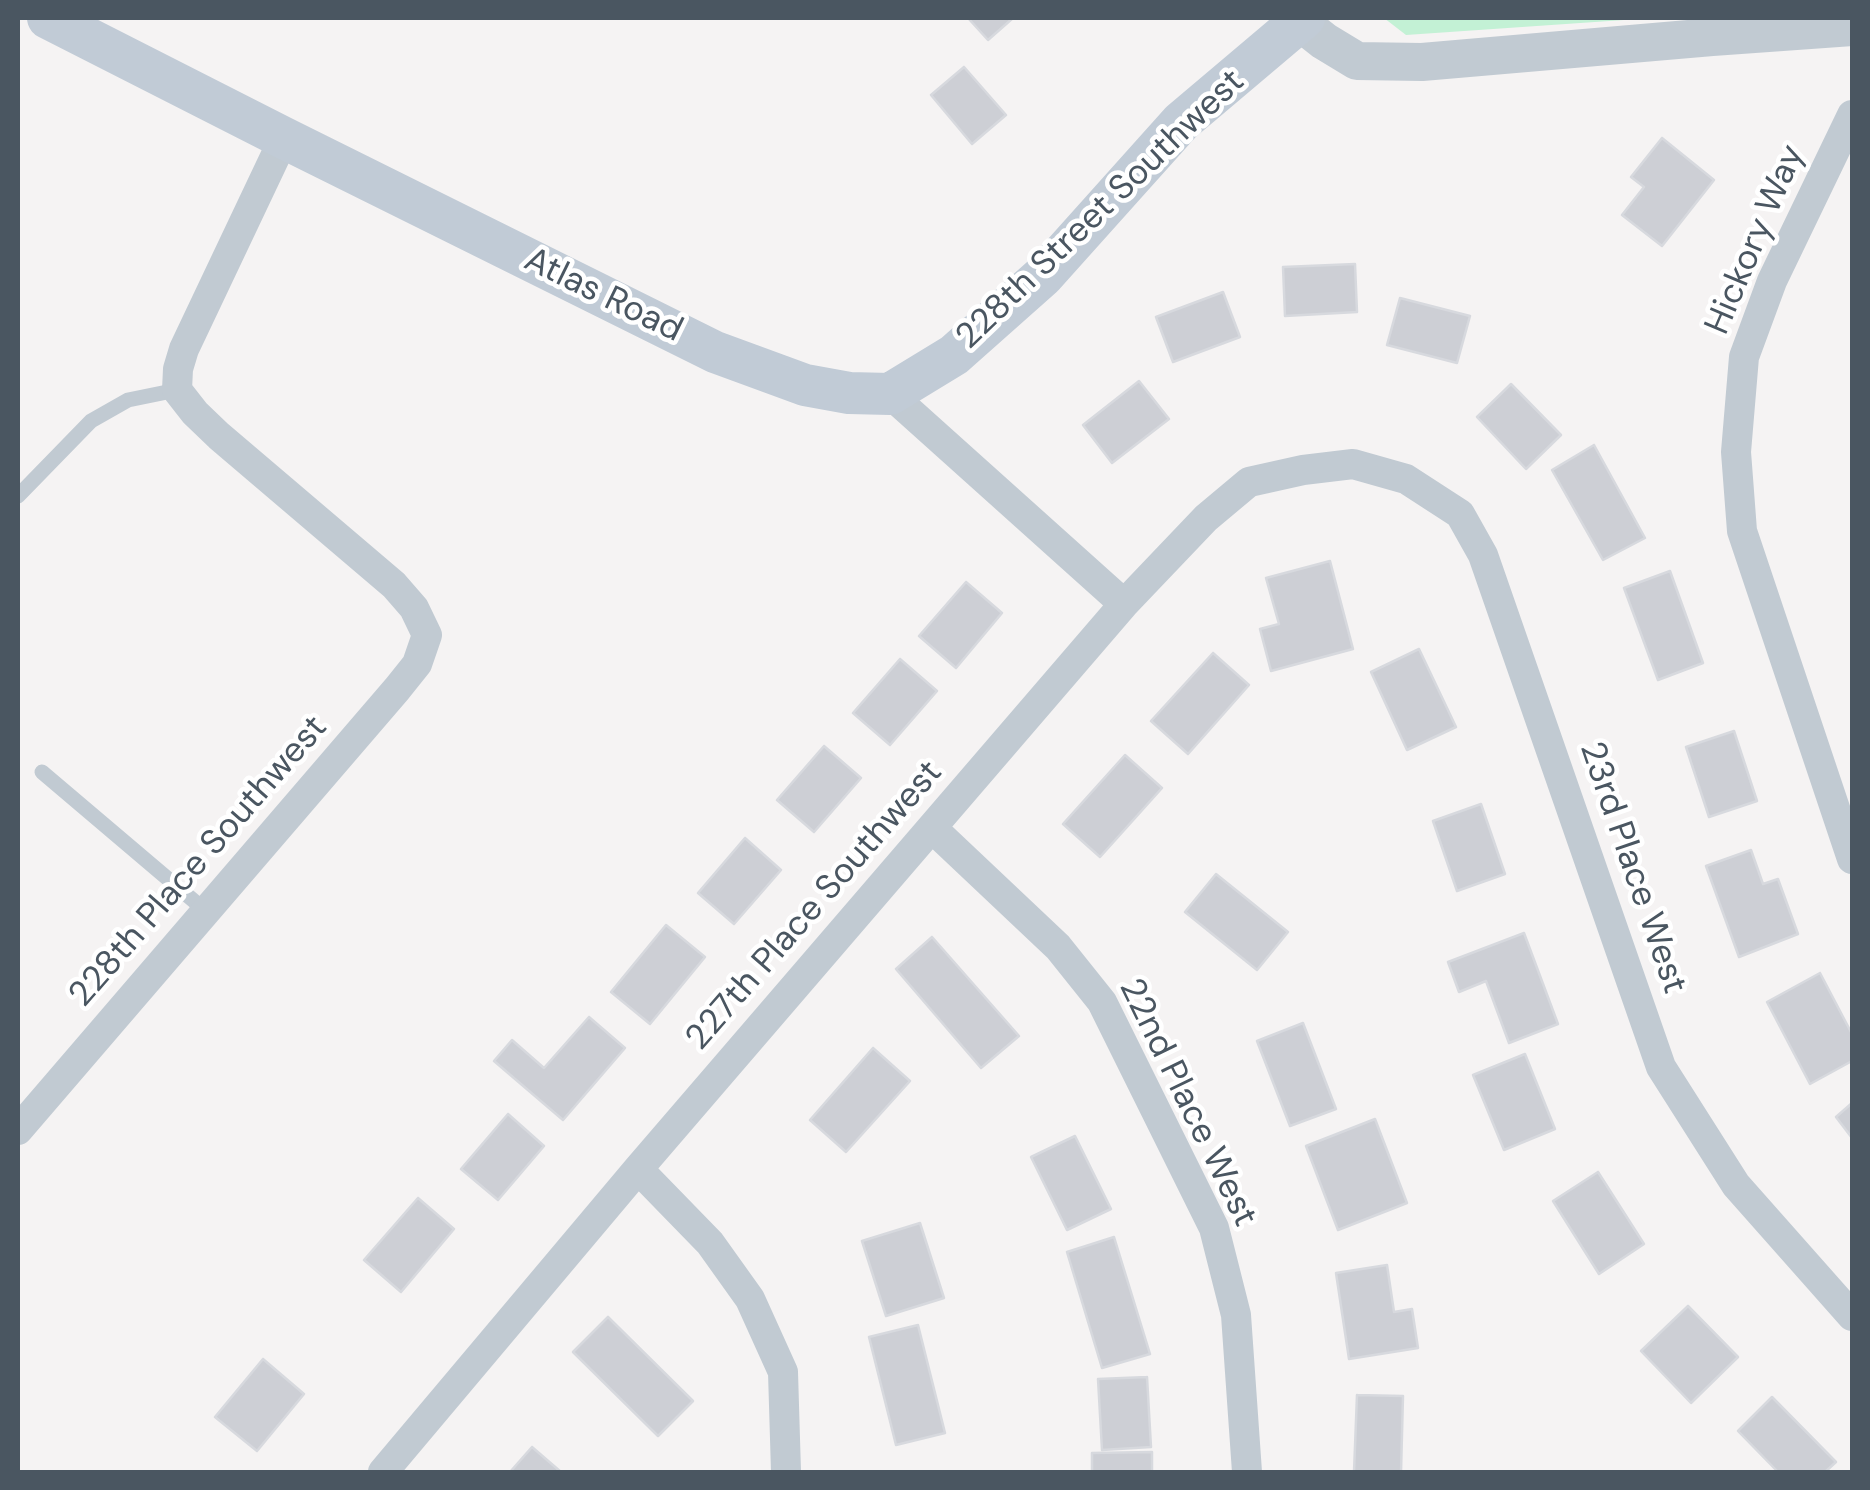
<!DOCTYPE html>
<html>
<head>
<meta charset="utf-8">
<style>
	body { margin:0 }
	#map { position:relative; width:1870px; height:1490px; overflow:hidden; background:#f5f3f3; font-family:"DM Sans",sans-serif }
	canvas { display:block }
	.frame { position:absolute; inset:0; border:20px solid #4a5661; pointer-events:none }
</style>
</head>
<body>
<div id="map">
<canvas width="1870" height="1490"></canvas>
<div class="frame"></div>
</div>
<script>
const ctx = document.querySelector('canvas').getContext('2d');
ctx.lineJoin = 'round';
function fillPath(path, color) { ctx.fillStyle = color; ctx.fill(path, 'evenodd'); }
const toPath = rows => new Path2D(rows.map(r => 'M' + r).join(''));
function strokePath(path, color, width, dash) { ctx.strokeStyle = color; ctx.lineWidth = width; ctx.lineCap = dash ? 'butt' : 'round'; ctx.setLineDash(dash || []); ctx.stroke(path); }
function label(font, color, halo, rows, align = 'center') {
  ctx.font = font + ' "DM Sans",sans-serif'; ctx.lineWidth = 9; ctx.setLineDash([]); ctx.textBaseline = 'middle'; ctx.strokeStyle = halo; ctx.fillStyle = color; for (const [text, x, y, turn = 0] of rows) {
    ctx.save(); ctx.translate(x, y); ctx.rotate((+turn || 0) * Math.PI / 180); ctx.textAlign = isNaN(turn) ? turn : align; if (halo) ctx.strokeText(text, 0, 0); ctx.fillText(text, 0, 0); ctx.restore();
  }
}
fillPath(toPath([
	[1384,18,1653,18,1406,35]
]), '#c3f1d5');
const building = toPath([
	[968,18,1013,18,988,40,968,18],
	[964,67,1006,115,972,144,931,95,964,67],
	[1662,138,1714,180,1662,246,1622,215,1644,187,1631,177,1662,138],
	[1355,264,1357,312,1285,316,1283,267,1355,264],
	[1223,292,1240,337,1173,362,1156,317,1223,292],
	[1400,298,1470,316,1457,363,1387,345,1400,298],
	[1139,381,1169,419,1112,463,1083,425,1139,381],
	[1511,384,1561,435,1526,469,1477,417,1511,384],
	[1594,445,1645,538,1603,560,1552,470,1594,445],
	[1330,561,1353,649,1271,671,1260,629,1279,624,1266,578,1330,561],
	[1670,571,1703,663,1658,680,1624,588,1670,571],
	[966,582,1002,613,956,668,919,636,966,582],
	[1419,649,1456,727,1407,750,1371,672,1419,649],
	[1213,653,1249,685,1188,754,1151,721,1213,653],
	[900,659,937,691,890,745,853,713,900,659],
	[1734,731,1757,801,1709,817,1686,747,1734,731],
	[824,746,861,778,814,832,777,800,824,746],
	[1125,755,1162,788,1100,857,1063,824,1125,755],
	[1481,804,1505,874,1457,891,1433,821,1481,804],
	[745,838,781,870,734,924,698,893,745,838],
	[1751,850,1763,884,1778,879,1798,934,1739,957,1706,866,1751,850],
	[1216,874,1288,932,1257,970,1185,912,1216,874],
	[666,925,705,957,650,1024,611,992,666,925],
	[1524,933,1558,1024,1509,1043,1486,981,1459,992,1448,962,1524,933],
	[932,937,1019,1036,981,1068,896,969,932,937],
	[1820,973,1852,1034,1852,1061,1810,1084,1767,1002,1820,973],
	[589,1017,625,1048,563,1120,494,1061,512,1040,544,1068,589,1017],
	[1303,1023,1336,1109,1290,1126,1257,1041,1303,1023],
	[873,1048,910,1081,846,1152,810,1120,873,1048],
	[1525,1054,1555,1129,1504,1150,1473,1075,1525,1054],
	[1852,1103,1852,1138,1836,1117,1852,1103],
	[508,1114,544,1146,498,1200,461,1169,508,1114],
	[1375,1119,1407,1203,1338,1230,1306,1146,1375,1119],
	[1075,1136,1111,1209,1067,1230,1031,1157,1075,1136],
	[1598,1172,1644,1244,1599,1274,1553,1201,1598,1172],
	[418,1198,454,1229,401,1292,364,1260,418,1198],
	[920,1223,944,1298,886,1316,862,1241,920,1223],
	[1114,1237,1150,1354,1102,1368,1067,1252,1114,1237],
	[1387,1265,1394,1312,1412,1309,1418,1348,1349,1359,1336,1273,1387,1265],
	[1688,1306,1738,1357,1691,1403,1641,1351,1688,1306],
	[608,1317,693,1401,658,1436,573,1352,608,1317],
	[918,1325,945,1433,896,1445,869,1337,918,1325],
	[263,1359,304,1394,257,1451,215,1417,263,1359],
	[1147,1377,1151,1447,1102,1450,1098,1379,1147,1377],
	[1357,1395,1403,1396,1401,1472,1354,1472,1357,1395],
	[1772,1397,1836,1462,1825,1472,1778,1472,1738,1431,1772,1397],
	[532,1447,561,1472,510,1472,532,1447],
	[1152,1452,1152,1472,1092,1472,1092,1453,1152,1452]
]);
fillPath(building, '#cdcfd5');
strokePath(building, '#d7d9de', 2.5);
strokePath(toPath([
	[18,496,91,421,128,400,177,390],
	[42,772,207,912]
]), '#c1cad2', 15);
strokePath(toPath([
	[1852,115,1772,281,1744,357,1736,452,1742,531,1852,859],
	[890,394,1124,604],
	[932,828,1058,947,1102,1002,1214,1228,1236,1315,1247,1472],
	[18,1130,397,689,417,664,427,635,414,608,394,585,219,436,195,413,177,390,178,369,184,349,284,138],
	[638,1169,710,1243,750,1299,783,1372,786,1472],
	[383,1472,638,1169,1124,604,1206,518,1249,482,1303,470,1353,464,1406,479,1460,514,1483,555,1661,1067,1736,1185,1852,1316]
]), '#c1cad2', 30);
strokePath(toPath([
	[1300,22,1324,41,1357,61,1422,62,1712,37,1852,27]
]), '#c1cad2', 38);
strokePath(toPath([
	[48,18,284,138,715,352,805,385,849,393,890,394,954,355,1043,276,1181,122,1304,18]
]), '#c1cbd6', 42);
label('35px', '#4a5661', '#fff', [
	["228th Street Southwest",1101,210,-44],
	["Hickory Way",1756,240,-67],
	["Atlas Road",603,296,26],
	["228th Place Southwest",199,862,-49],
	["23rd Place West",1632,868,71],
	["227th Place Southwest",815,906,-49],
	["22nd Place West",1187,1103,64]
]);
</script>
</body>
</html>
